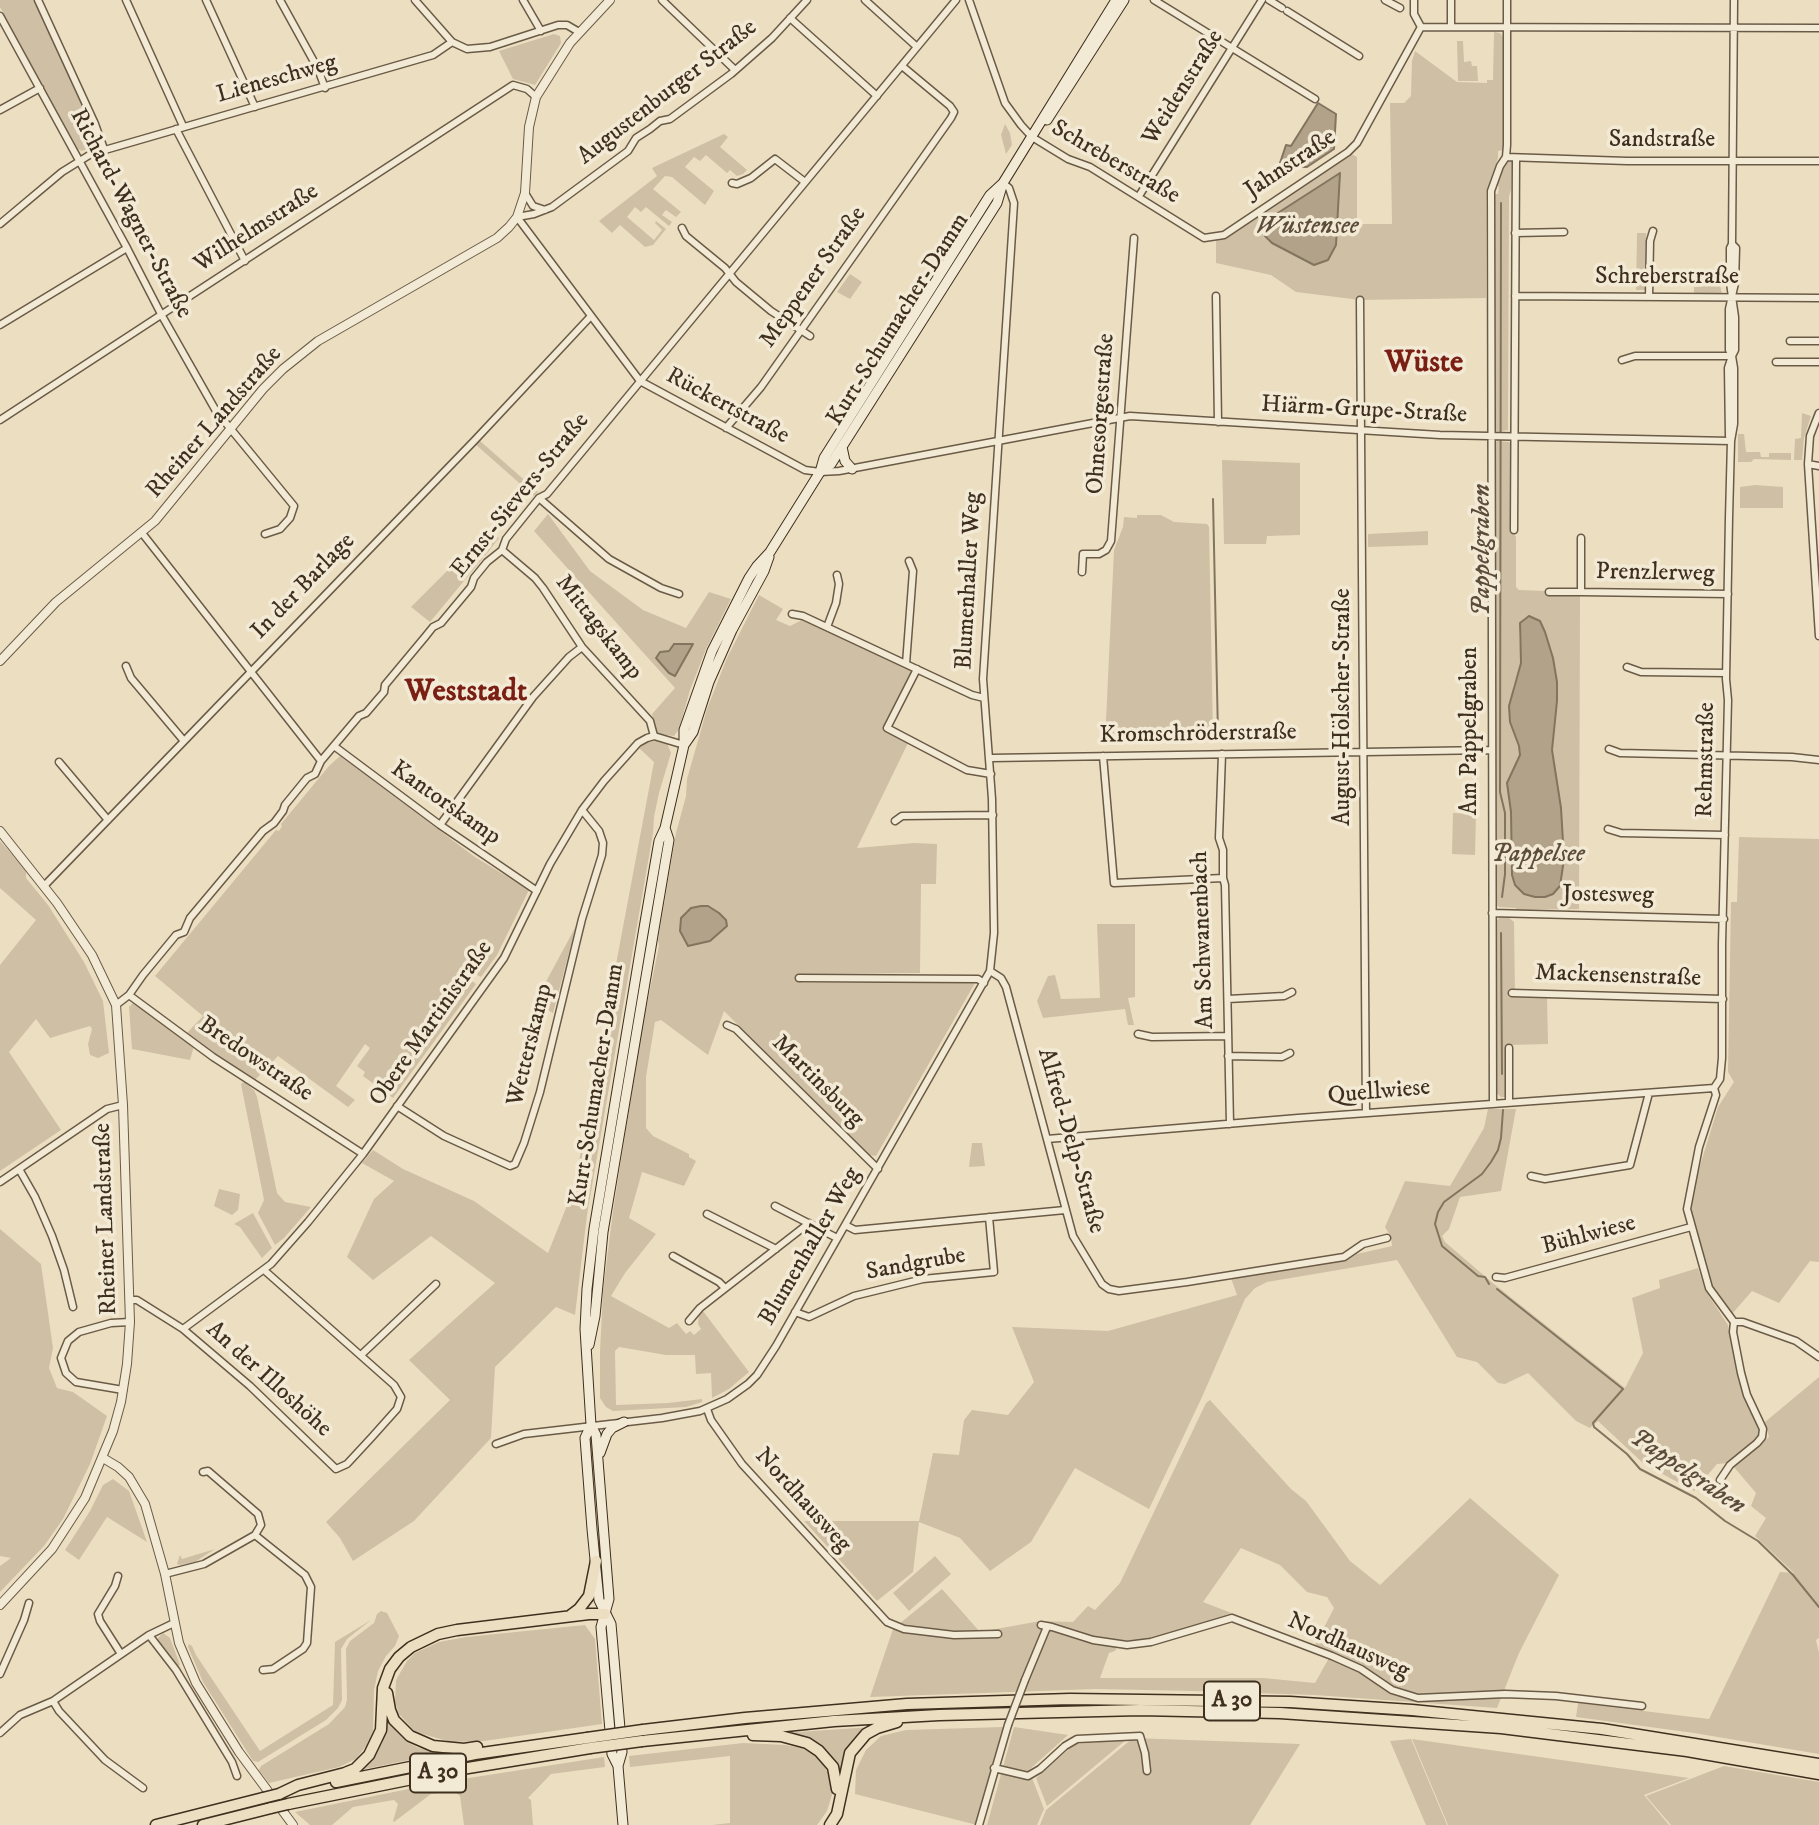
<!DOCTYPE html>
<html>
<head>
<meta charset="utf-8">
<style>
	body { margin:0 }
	canvas { display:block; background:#ecdec0 }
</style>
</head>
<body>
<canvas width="1819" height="1825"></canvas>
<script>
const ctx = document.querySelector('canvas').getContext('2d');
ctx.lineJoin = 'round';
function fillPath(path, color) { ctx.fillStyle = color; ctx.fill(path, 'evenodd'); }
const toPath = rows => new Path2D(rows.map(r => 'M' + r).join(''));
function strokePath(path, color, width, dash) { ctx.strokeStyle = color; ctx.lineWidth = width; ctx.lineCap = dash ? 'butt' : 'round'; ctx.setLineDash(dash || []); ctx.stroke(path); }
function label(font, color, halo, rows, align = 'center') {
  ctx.font = font + ' "IM FELL DW Pica",serif'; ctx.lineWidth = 7; ctx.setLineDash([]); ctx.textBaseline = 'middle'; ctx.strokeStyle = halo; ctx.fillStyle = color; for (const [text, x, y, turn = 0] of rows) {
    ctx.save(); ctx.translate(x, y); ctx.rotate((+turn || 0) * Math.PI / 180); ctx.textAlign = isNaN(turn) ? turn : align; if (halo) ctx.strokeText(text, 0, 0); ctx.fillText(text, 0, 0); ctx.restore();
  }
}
fillPath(toPath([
	[0,0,34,0,92,125,95,138,95,145,82,151,78,149,0,7],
	[1494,32,1500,33,1503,37,1504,145,1503,150,1498,151,1498,158,1486,192,1486,298,1360,300,1296,292,1271,275,1216,263,1216,238,1348,152,1357,157,1357,224,1392,224,1390,103,1404,103,1411,96,1412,61,1415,51,1457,82,1487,83,1487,80,1493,80],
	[554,34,560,36,561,43,535,85,513,79,499,51],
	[1457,41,1463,41,1464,62,1471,61,1472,66,1477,66,1478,81,1458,81],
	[1005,124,1010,133,1012,145,1006,154,1001,135],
	[724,134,728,137,720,147,747,170,743,174,737,176,730,170,727,173,706,155,700,161,694,157,685,167,714,191,705,205,672,177,665,176,653,189,681,212,676,217,666,210,662,215,672,222,669,226,646,207,641,212,635,207,627,217,654,240,662,230,655,223,656,221,666,229,653,245,645,247,620,225,612,233,599,221,657,176,652,168],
	[1508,161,1512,161,1511,190,1509,196,1508,430,1497,432,1494,428,1493,194,1498,194,1499,187,1496,184,1504,164],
	[1637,233,1646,233,1645,290,1636,290],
	[850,274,862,282,850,299,837,292],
	[1720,285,1722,294,1694,294,1694,287],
	[1802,413,1811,416,1804,438,1802,460,1794,460,1795,439,1801,438],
	[1738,434,1744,434,1746,452,1760,452,1761,457,1769,457,1769,453,1791,453,1791,460,1754,459,1751,462,1738,462],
	[479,440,538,492,534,496,475,444],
	[1497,441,1509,442,1512,444,1512,531,1516,537,1516,587,1519,590,1546,591,1546,595,1580,596,1579,909,1516,910,1516,908,1499,907,1494,903,1493,445],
	[1524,618,1540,621,1553,658,1557,701,1552,750,1561,808,1564,859,1563,871,1512,875,1511,812,1509,777,1517,765,1520,755,1519,746,1510,722,1513,687,1521,663,1519,632],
	[1222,460,1300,463,1300,535,1267,536,1266,544,1224,544],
	[1755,485,1783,487,1783,508,1740,508,1740,487],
	[548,514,590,571,643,610,686,628,709,592,731,599,706,649,690,690,679,729,674,736,659,734,656,731,652,714,675,688,534,531],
	[1137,515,1161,515,1174,522,1207,524,1209,527,1213,734,1117,737,1105,742,1114,550,1123,527,1124,517,1137,518],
	[490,531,499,538,485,556,476,548],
	[1428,531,1428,545,1368,547,1368,534],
	[471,549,483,558,430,622,411,607,455,563,458,565],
	[759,595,783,609,776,620,790,626,802,620,913,671,884,728,909,741,857,848,914,843,937,844,936,884,921,884,920,973,802,974,801,983,975,983,876,1156,868,1155,724,1011,708,1055,661,1020,655,1022,646,1077,646,1128,653,1136,689,1154,689,1157,696,1161,684,1186,642,1172,629,1218,656,1234,625,1273,611,1296,669,1328,677,1323,686,1334,690,1331,694,1335,701,1329,698,1324,699,1314,703,1311,749,1372,729,1389,712,1398,711,1373,696,1374,695,1355,666,1355,619,1347,615,1351,616,1405,668,1403,702,1399,702,1402,686,1407,613,1411,606,1407,600,1398,600,1351,603,1291,613,1211,642,1028,659,946,658,940,676,833,686,796,687,779,707,709,727,658],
	[651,740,667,743,671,753,659,793,654,817,653,833,587,1215,575,1315,556,1307,495,1367,491,1438,414,1521,353,1561,340,1538,326,1522,450,1400,409,1360,495,1283,431,1236,373,1280,347,1257,374,1199,394,1181,362,1163,373,1150,403,1169,474,1201,548,1253,574,1188,654,762,639,748],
	[340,756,475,857,529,890,497,955,481,977,470,971,467,977,476,984,393,1098,363,1076,365,1072,357,1066,370,1048,365,1044,336,1086,355,1100,348,1107,278,1056,254,1081,186,1034,203,1016,155,976,276,830,279,831,282,826,281,824,329,766],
	[1453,813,1476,814,1475,855,1452,854],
	[1739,837,1819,839,1819,1262,1810,1261,1779,1303,1752,1291,1732,1314,1709,1282,1691,1210,1696,1179,1718,1107,1734,1082,1728,1072,1731,902,1737,902],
	[0,841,26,870,26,878,48,905,84,962,103,1001,109,1053,98,1058,90,1055,88,1044,92,1029,90,1026,50,1038,36,1019,9,1052,61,1130,0,1171,0,965,36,920,0,888],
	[1507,916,1514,922,1515,995,1547,996,1548,1044,1511,1045,1507,1048,1507,1097,1501,1097,1495,1092,1495,923,1500,917],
	[1097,924,1135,924,1135,997,1128,998,1134,1025,1128,1025,1125,1009,1043,1018,1037,1001,1048,976,1055,975,1061,999,1100,998],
	[576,926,553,1013,535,1002],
	[134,1002,194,1046,190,1060,132,1049,129,1007],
	[244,1082,254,1090,257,1097,277,1193,285,1202,311,1207,284,1238,275,1245,258,1213,264,1200,241,1084],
	[1488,1109,1516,1109,1501,1191,1460,1197,1449,1229,1442,1236,1445,1242,1494,1284,1625,1388,1643,1353,1632,1298,1660,1288,1659,1280,1698,1268,1705,1290,1728,1325,1739,1381,1759,1425,1760,1435,1756,1441,1729,1463,1717,1464,1694,1491,1644,1464,1598,1421,1590,1428,1576,1421,1528,1373,1505,1384,1498,1383,1477,1362,1457,1357,1397,1260,1267,1282,1255,1288,1245,1299,1202,1397,1149,1509,1075,1468,1031,1542,990,1571,960,1538,919,1522,913,1572,877,1601,804,1521,919,1521,933,1453,959,1455,964,1420,972,1410,1008,1415,1034,1382,1012,1327,1108,1331,1237,1295,1231,1278,1349,1259,1357,1254,1392,1246,1391,1237,1385,1227,1405,1181,1450,1186,1484,1128],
	[972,1143,982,1143,985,1166,969,1167],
	[219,1189,240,1194,238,1210,232,1215,214,1206],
	[253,1213,272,1248,262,1258,240,1227,234,1224],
	[0,1229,41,1264,53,1348,49,1368,57,1388,73,1392,107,1416,90,1464,63,1519,44,1546,0,1592,0,1566,11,1558,0,1556],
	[1819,1377,1819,1638,1816,1640,1819,1653,1819,1754,1694,1733,1576,1717,1578,1703,1709,1719,1780,1572,1794,1573,1755,1536,1766,1518,1751,1506,1756,1493,1733,1466,1769,1437,1765,1422],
	[1210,1400,1291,1489,1306,1501,1350,1561,1380,1585,1470,1498,1559,1575,1519,1653,1497,1708,1314,1695,1194,1691,1096,1689,870,1697,893,1629,942,1589,980,1632,1040,1621,1073,1622,1088,1606,1095,1610,1120,1583,1206,1403],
	[1241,1548,1280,1565,1307,1592,1327,1597,1334,1608,1315,1645,1340,1656,1329,1658,1315,1683,1263,1678,1100,1678,1109,1653,1115,1651,1121,1640,1143,1641,1234,1614,1203,1602],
	[113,1479,129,1491,147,1542,107,1517,79,1560,65,1550,90,1511,103,1485],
	[215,1549,195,1562,180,1565,177,1564,180,1555,182,1559],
	[935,1556,951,1574,909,1611,893,1593],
	[381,1611,387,1613,399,1636,395,1646,386,1656,378,1671,374,1690,373,1731,366,1746,356,1759,339,1767,269,1783,259,1770,261,1766,329,1724,345,1707,347,1700,346,1649,350,1641,374,1623,377,1614],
	[371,1620,347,1639,341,1649,342,1700,338,1708,326,1720,258,1762,253,1761,203,1682,188,1647,189,1644,192,1646,196,1655,260,1751,333,1705,335,1642],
	[585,1625,595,1639,602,1724,484,1741,451,1742,415,1732,399,1714,395,1702,396,1680,407,1661,415,1653,439,1642,466,1637],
	[163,1633,170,1638,180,1665,177,1666,158,1643,158,1638],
	[386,1714,396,1731,407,1742,419,1748,444,1753,360,1770,377,1753,382,1743],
	[872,1727,840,1780,833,1763,783,1733],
	[1003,1727,977,1825,855,1794,856,1770,866,1750,881,1736,906,1730],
	[1014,1727,1068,1735,1029,1770,1044,1809,1037,1825,987,1825],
	[1133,1738,1300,1744,1250,1825,1040,1825,1046,1810],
	[1411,1739,1447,1825,1426,1825,1390,1741],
	[1412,1739,1689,1778,1644,1795,1669,1825,1448,1825],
	[1126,1740,1047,1806,1036,1778,1075,1744],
	[743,1743,786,1745,801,1748,813,1754,822,1762,831,1778,832,1795,827,1811,817,1825,712,1825,730,1823,730,1756,630,1767,629,1756],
	[604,1757,605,1767,551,1774,528,1798,531,1800,533,1825,464,1825,460,1796,453,1791,431,1794,394,1822,393,1821,398,1804,394,1800,353,1807,332,1825,310,1825,295,1812,443,1782],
	[1724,1766,1819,1782,1819,1825,1671,1825,1646,1796]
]), '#cfc0a5');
const water = toPath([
	[1318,103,1336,114,1334,149,1307,167,1279,166,1286,145,1291,146,1318,103],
	[1340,173,1336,245,1328,260,1314,265,1272,243,1265,236,1270,218,1340,173],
	[1529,616,1540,621,1545,632,1553,658,1557,682,1557,701,1552,750,1561,808,1564,859,1560,886,1553,894,1545,897,1535,897,1524,894,1515,885,1512,875,1511,812,1507,783,1520,755,1519,746,1510,722,1509,706,1521,663,1520,623,1529,616],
	[674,644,693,644,675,676,669,673,656,658,660,652,669,651,674,644],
	[701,906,708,906,719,913,726,920,727,926,710,941,688,946,680,931,681,918,691,908,701,906]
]);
fillPath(water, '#b1a289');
strokePath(water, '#83745f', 2);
strokePath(toPath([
	[1501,203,1500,792,1505,813,1505,874,1502,897],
	[1213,499,1218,735],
	[1819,568,1819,571],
	[1501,933,1502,1074],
	[1489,1284,1485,1277,1478,1276,1442,1246,1435,1224,1438,1212,1444,1202,1482,1174,1491,1162,1498,1150,1501,1138,1503,1110],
	[1497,1289,1623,1389,1593,1423,1594,1427,1627,1454,1640,1469,1696,1498,1725,1521,1758,1541,1793,1575,1819,1607]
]), '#83745f', 2);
const minor = toPath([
	[38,0,95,124,104,149],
	[126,0,183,126],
	[206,0,255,107],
	[280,0,318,69,325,88],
	[415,0,452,42,467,49,490,47,558,25,567,25,579,32],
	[523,0,541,31],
	[662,0,734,69],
	[865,0,917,47],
	[969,0,1005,103,1021,125,1032,137,1068,159,1090,167,1204,238,1224,235,1348,152,1357,143,1421,27,1414,14,1414,0],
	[1154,0,1315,99],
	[1269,0,1282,8],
	[1385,0,1400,8],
	[1287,11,1359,56],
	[0,16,127,248,161,314,216,411,294,506,290,518,280,529,265,534],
	[790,18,877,96],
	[1451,26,1451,0],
	[1421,27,1819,28],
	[0,110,40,88],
	[176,129,245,261],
	[1506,157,1627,161,1819,161],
	[732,183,737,184,751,178,775,159,805,182],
	[525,193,533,206,545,210],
	[1139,196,1262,0],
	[517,217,640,381,805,470,820,472,839,471,1130,416,1440,435,1731,441],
	[517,217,534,214,552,207,628,151,636,138,650,129,660,121,670,119,731,74,772,38,807,0],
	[0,224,62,172,91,154,433,55,452,42],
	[682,228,686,236,725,268,736,282,771,311,810,336],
	[1515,233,1564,232],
	[1216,296,1218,422],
	[1515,296,1819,298],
	[1649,297,1650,241,1653,231],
	[1360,300,1366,1113],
	[0,325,127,248],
	[1790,341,1819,341],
	[1622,360,1635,356,1732,356],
	[1776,362,1819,362],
	[1819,413,1810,436,1808,464,1819,636],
	[0,420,513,85,527,89,536,97],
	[726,428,761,387,951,118,954,112,950,106,902,66],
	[1729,436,1728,368,1732,356,1729,350,1729,309,1735,283,1736,248,1732,244],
	[1808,464,1819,466],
	[539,498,609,559,661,588,679,594],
	[1514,530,1516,159],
	[142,533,321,761],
	[1581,538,1581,592,1728,594],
	[502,550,535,578,543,588,582,647,650,721,654,736],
	[1082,572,1083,554,1099,554,1106,550,1111,541,1134,238],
	[1549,592,1581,592],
	[792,614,803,616,972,695,984,698],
	[827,627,836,603,839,584,837,575],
	[906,664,913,571,909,561],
	[126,666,131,678,184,741],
	[1627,667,1641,672,1726,673],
	[917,669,887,728,967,770,991,774],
	[334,746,440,825,537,891],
	[1609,749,1620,753,1792,757,1819,760],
	[1222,754,1219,838,1223,850,1223,878,1225,885,1230,1124],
	[1103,756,1114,883,1223,878],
	[991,758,1490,750],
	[59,762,108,820],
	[895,821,902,816,993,815],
	[440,825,533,697,569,657,582,647],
	[1608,829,1621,833,1725,835],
	[45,885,475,440,591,316],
	[1492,913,1724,919],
	[990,971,1001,978,1006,987,1073,1236,1102,1284,1109,1289,1119,1291,1187,1282,1344,1257,1363,1244,1387,1238],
	[799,978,978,979,984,983],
	[1512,993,1723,999],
	[129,995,213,1057,363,1154],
	[1228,999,1284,996,1292,992],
	[116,1005,129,995,143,975,176,935,184,932,190,918,263,831,274,823,283,811,285,805,307,778,315,774,321,761,359,716,366,713,384,692,385,685,425,637,433,627,441,623,471,587,474,578,487,562,502,550,506,539,539,498,547,494,956,0],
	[727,1025,736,1029,878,1169],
	[1138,1034,1152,1037,1228,1036],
	[1228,1056,1282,1057,1290,1053],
	[1509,1102,1509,1048],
	[1493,1103,1491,191,1500,166,1506,157,1507,145,1507,0],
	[397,1106,444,1136,510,1166,515,1164,524,1143,540,1092,582,919,602,855,603,843,599,831,582,810],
	[1047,1139,1298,1118,1714,1088],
	[19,1169,35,1197,52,1236,64,1270,73,1307],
	[1531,1176,1545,1179,1630,1165,1649,1093],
	[0,1182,107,1109,123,1105],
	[775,1206,837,1238],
	[707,1214,776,1249],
	[845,1225,855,1230,1065,1210],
	[673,1256,719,1282,725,1288],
	[1496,1277,1505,1278,1691,1227],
	[130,1300,137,1300,183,1329,250,1386,336,1469,347,1464,372,1437,397,1409,401,1397,394,1385,264,1270],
	[795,1312,809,1317,854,1296,923,1279,994,1272,989,1217],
	[689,1321,700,1308,809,1223],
	[1734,1322,1743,1322,1796,1341,1819,1357],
	[183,1329,271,1264,308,1222,363,1154,504,958,550,864,582,810,604,781,638,743,647,738,654,736,684,745],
	[361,1355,436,1284],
	[123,1390,76,1382,66,1373,61,1358,68,1341,79,1332,111,1323,130,1322],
	[707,1409,711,1420,742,1464,887,1622,904,1629,954,1635,998,1634],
	[496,1444,524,1434,662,1418,700,1411,727,1399,748,1384,757,1375,776,1346,990,971,994,933,992,799,983,679,1014,203,1009,188,1003,183],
	[203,1472,208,1471,258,1514,261,1525,255,1535],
	[1720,1480,1730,1465,1757,1443,1762,1437,1763,1429,1747,1395,1741,1373,1733,1332,1734,1322,1709,1288,1687,1209,1699,1147,1716,1095,1714,1088,1720,1079,1722,1058,1722,944,1728,700,1726,679,1729,518,1731,441,1734,424,1734,368,1732,356,1735,350,1735,317,1730,283,1730,248,1732,244,1734,0],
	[165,1574,204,1564,255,1535,305,1575,311,1587,307,1643,303,1649,273,1669,263,1670],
	[118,1576,115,1586,98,1614,100,1621,121,1654],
	[1041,1625,1052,1627,1093,1640,1127,1645,1151,1642,1232,1618,1332,1656,1361,1669,1392,1690,1418,1698,1505,1694,1556,1696,1642,1706],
	[149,1635,176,1670,232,1762,237,1776],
	[0,1674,24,1620,29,1603],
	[1025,1680,1047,1627],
	[53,1701,59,1711,105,1760,143,1788],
	[0,1733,20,1715,53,1701,149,1635,174,1623],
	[994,1768,1028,1776,1040,1769,1065,1746,1077,1739,1140,1736,1145,1753,1147,1771],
	[979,1825,1008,1725]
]);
const tertiary = toPath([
	[0,661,56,602,155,521,263,389,283,369,318,341,497,238,509,227,517,217,525,193,529,127,536,97,570,43,610,0],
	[0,831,57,903,92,955,116,1005,123,1105,130,1322,127,1364,121,1402,113,1431,85,1498,52,1549,0,1605],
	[103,1458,118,1467,129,1477,145,1504,165,1574,179,1643,196,1683,239,1752,293,1825]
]);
const secondary = toPath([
	[1047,120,1124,0],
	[842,447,845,461,852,469],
	[820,472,824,458,990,195,1003,183],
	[684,745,693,732,709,682,732,630,764,571,769,557],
	[589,1345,595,1316,603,1232,669,840,665,828],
	[591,1425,585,1438,592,1529,599,1600,611,1624,622,1752,618,1766,623,1825],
	[600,1453,607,1434,612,1428,624,1422],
	[618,1766,612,1754,601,1627,609,1599,596,1435,591,1425,585,1329,587,1289,594,1229,643,934,659,841,665,828,684,745,684,730,712,651,749,578,757,566,770,552,820,472,831,464,997,203,1003,183,1116,0]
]);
const motorway = toPath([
	[571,1615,579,1609,589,1596,596,1561],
	[387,1693,390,1710,394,1720,410,1736,433,1746,464,1749,477,1747],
	[643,1730,745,1718,907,1704,1070,1699,1290,1702,1412,1710,1602,1729,1819,1764],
	[753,1735,781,1736,807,1743,819,1751,833,1767,837,1789],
	[642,1741,834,1721,939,1715,1140,1710,1280,1713,1501,1728,1687,1751,1819,1774],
	[336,1782,475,1754,587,1738],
	[279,1794,298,1785,345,1773,355,1769,369,1755,381,1730,383,1688,390,1669,399,1657,411,1647,438,1634,457,1630,589,1614,605,1614],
	[288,1804,462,1769,590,1748],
	[156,1825,263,1798],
	[203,1825,271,1808],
	[830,1825,837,1814,850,1753,866,1734,877,1728,897,1722]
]);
strokePath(minor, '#6a5b47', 9);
strokePath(tertiary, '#6a5b47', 10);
strokePath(secondary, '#3f2f1f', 11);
strokePath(motorway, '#3f2f1f', 13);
strokePath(minor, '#f3ead6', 6);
strokePath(tertiary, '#f3ead6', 8);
strokePath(secondary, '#f3ead6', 9);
strokePath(motorway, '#ecdec0', 10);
const minorBridge = toPath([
	[1008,1725,1025,1680]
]);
const motorwayBridge = toPath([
	[587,1738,643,1730],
	[590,1748,642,1741],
	[263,1798,279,1794],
	[271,1808,288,1804]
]);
strokePath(minorBridge, '#6a5b47', 9, []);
strokePath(motorwayBridge, '#3f2f1f', 13, []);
strokePath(minorBridge, '#f3ead6', 6);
strokePath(motorwayBridge, '#ecdec0', 10);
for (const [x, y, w] of [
	[1232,1701,56],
	[438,1773,56]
]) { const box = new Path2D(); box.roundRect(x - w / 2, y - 19.5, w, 39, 5); ctx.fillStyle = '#f3ead6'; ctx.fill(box); strokePath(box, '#3f2f1f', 2); }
label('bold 23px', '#3f2f1f', null, [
	["A 30",1232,1701],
	["A 30",438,1773]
]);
label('24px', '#3f2f1f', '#f3ead6', [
	["Lieneschweg",277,80,-16],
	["Weidenstraße",1184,88,-58],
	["Augustenburger Straße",668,93,-38],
	["Sandstraße",1662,141],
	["Schreberstraße",1115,163,30],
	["Jahnstraße",1291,165,-34],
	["Richard-Wagner-Straße",130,214,62],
	["Wilhelmstraße",257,229,-33],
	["Meppener Straße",814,278,-55],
	["Schreberstraße",1667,278],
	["Kurt-Schumacher-Damm",899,320,-58],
	["Rückertstraße",727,407,28],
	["Hiärm-Grupe-Straße",1364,411,3],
	["Ohnesorgestraße",1102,414,-86],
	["Rheiner Landstraße",215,423,-49],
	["Ernst-Sievers-Straße",521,496,-51],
	["Prenzlerweg",1655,574,1],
	["Blumenhaller Weg",970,581,-87],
	["In der Barlage",304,587,-46],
	["Mittagskamp",598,628,52],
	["August-Hölscher-Straße",1344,707,-90],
	["Am Pappelgraben",1471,731,-90],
	["Kromschröderstraße",1198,735,-1],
	["Rehmstraße",1707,760,-89],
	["Kantorskamp",445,804,35],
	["Jostesweg",1608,896,1],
	["Am Schwanenbach",1204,940,-92],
	["Mackensenstraße",1618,977,2],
	["Obere Martinistraße",432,1024,-55],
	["Wetterskamp",531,1045,-76],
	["Bredowstraße",255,1060,34],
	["Martinsburg",817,1082,45],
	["Kurt-Schumacher-Damm",598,1085,-81],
	["Quellwiese",1379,1093,-5],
	["Alfred-Delp-Straße",1070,1141,74],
	["Rheiner Landstraße",107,1219,-92],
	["Bühlwiese",1589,1236,-15],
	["Blumenhaller Weg",811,1247,-60],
	["Sandgrube",916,1265,-10],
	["An der Illoshöhe",268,1380,42],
	["Nordhausweg",802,1501,48],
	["Nordhausweg",1348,1647,24]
]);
label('italic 26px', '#5c4c3a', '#f3ead6', [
	["Wüstensee",1307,228],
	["Pappelgraben",1484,550,-90],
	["Pappelsee",1538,856],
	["Pappelgraben",1687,1473,34]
]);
label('bold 32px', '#7a1f14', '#f3ead6', [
	["Wüste",1424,364],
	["Weststadt",466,693]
]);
</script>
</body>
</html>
